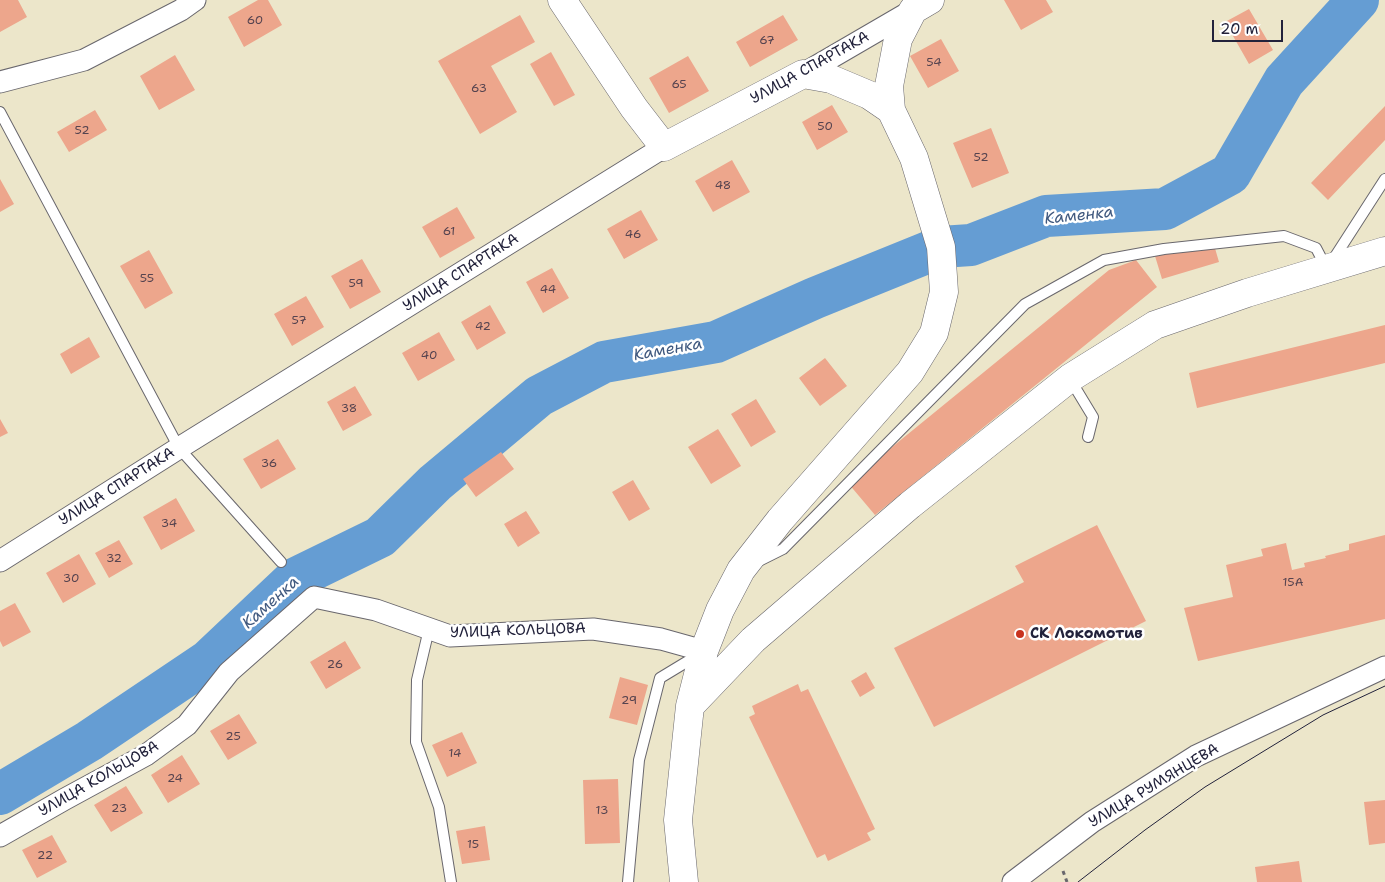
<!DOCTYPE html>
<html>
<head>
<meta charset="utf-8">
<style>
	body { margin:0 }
	#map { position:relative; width:1385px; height:882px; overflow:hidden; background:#ece6ca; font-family:"Shantell Sans",sans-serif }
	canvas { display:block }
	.scale { position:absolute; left:1212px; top:20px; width:71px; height:22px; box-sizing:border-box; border:2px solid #22223b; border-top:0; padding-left:6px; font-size:15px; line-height:18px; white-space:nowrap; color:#22223b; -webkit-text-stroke:4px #fff; paint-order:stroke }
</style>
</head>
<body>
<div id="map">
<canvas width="1385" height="882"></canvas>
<div class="scale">20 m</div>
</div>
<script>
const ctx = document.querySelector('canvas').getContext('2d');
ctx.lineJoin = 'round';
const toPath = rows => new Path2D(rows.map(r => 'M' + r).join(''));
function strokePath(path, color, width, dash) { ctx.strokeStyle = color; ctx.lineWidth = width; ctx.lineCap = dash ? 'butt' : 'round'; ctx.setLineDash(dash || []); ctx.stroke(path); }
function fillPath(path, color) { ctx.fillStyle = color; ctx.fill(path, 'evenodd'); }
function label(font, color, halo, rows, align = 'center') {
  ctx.font = font + ' "Shantell Sans",sans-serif'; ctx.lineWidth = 5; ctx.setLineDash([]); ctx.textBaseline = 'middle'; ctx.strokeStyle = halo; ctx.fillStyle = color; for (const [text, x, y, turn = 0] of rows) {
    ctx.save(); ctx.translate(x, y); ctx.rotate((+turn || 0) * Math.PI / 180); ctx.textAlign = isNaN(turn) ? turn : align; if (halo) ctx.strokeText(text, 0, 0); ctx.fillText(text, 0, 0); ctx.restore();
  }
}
strokePath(toPath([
	[0,794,89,741,208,661,296,578,380,537,435,483,539,396,604,362,716,342,815,298,941,247,971,245,1046,216,1165,209,1230,174,1284,81,1358,0]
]), '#659dd3', 42);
fillPath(toPath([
	[0,0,18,0,27,17,0,32],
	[258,0,268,0,282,25,244,47,228,17],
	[1004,0,1046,0,1053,12,1021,30],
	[1249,9,1273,50,1249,64,1225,22],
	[520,15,535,42,491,66,517,112,480,134,438,61],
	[783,15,798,40,750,67,736,42],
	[941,39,959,71,928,88,910,56],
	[551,52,575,95,554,106,530,64],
	[175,55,195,90,159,110,140,76],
	[688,56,709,91,669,113,649,78],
	[832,105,848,132,817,150,802,122],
	[1385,106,1385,140,1328,200,1311,183],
	[95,110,107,130,69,152,57,132],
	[991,128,1009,173,972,188,953,143],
	[732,160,750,192,713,212,695,181],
	[0,179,14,204,0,212],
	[457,207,475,238,440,258,422,227],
	[641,210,658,240,624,259,607,229],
	[1212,238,1219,262,1162,279,1155,256],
	[149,250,173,293,145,309,120,266],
	[362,259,381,292,350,309,331,276],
	[1136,260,1157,287,875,515,848,483,1109,270],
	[552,268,569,298,543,313,526,282],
	[306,296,324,327,292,346,274,314],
	[490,305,506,333,477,350,461,322],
	[1385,325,1385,363,1197,408,1189,373],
	[439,332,455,360,418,381,402,353],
	[89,337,100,357,71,374,60,354],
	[825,358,847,386,820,406,799,378],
	[355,386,372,415,343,431,327,402],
	[756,399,776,432,751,447,731,414],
	[0,419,8,433,0,437],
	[718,429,741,466,711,484,688,447],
	[278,439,296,469,261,489,243,459],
	[501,452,514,469,476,497,463,479],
	[633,480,650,509,629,521,612,492],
	[176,498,195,531,161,550,143,517],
	[526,511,540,533,518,547,504,524],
	[1097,525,1146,621,934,727,894,648,1024,582,1015,566],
	[1385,535,1385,619,1198,661,1184,608,1233,597,1226,565,1263,556,1261,549,1286,543,1292,570,1305,567,1304,563,1326,558,1325,556,1349,550,1349,544],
	[119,540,133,564,109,578,95,553],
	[79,554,96,584,63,603,46,573],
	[15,603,31,632,3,647,0,641,0,611],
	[345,641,361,668,326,689,310,662],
	[866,672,875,688,860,697,851,681],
	[620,677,648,685,637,725,609,718],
	[798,684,801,692,808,689,875,829,867,833,871,840,828,861,825,854,817,858,749,717,755,714,752,706],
	[239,714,257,743,228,760,210,731],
	[462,732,477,763,447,777,432,745],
	[182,755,200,784,168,803,151,775],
	[618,779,620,843,585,844,583,780],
	[126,786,143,813,111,832,94,805],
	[1385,800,1385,843,1369,845,1364,802],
	[485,826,490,860,462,864,456,831],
	[52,835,67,862,37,878,22,850],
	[1299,861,1302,882,1257,882,1255,867]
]), '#eda68c');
const lane = toPath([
	[0,112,179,448,281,562],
	[1070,379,1093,417,1088,437],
	[759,561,783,549,1025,304,1104,260,1164,249,1284,236,1316,248,1327,269,1385,179],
	[429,629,417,680,416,742,439,807,451,882],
	[628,882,639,760,660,678,698,655]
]);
const street = toPath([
	[803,74,913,10],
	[0,82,84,60,181,10,195,0],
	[0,561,179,448,664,147],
	[0,836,65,799,146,755,187,725,229,672,314,597,376,610,450,636,593,629,661,639,704,651],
	[1013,882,1092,822,1196,756,1385,667]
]);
const secondary = toPath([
	[562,0,634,108,664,147,803,74,831,79,869,95,891,110],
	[691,705,753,640,910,505,1070,378,1155,325,1247,293,1385,251],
	[684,882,678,820,690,706,704,651,720,610,741,570,780,520,910,372,934,333,944,292,941,247,914,158,891,110,889,86,898,39,913,10,930,0]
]);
strokePath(lane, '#69676d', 12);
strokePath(street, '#69676d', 23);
strokePath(secondary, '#69676d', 29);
strokePath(toPath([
	[1063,871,1067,882]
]), '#69676d', 3, [4, 4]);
strokePath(lane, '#fff', 10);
strokePath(street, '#fff', 21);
strokePath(secondary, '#fff', 28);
strokePath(toPath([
	[1078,882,1145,830,1205,787,1323,715,1385,686]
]), '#22223b', 1);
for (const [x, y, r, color] of [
	[1020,634,5,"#c8321e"]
]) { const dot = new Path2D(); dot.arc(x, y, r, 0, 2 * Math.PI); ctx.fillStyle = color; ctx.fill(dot); strokePath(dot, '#fff', 2); }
label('12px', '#55434f', null, [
	["60",255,21],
	["67",767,41],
	["54",934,63],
	["65",679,85],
	["63",479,89],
	["50",825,127],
	["52",82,131],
	["52",981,158],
	["48",723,186],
	["61",449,232],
	["46",633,235],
	["55",147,279],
	["59",356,284],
	["44",548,290],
	["57",299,321],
	["42",483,327],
	["40",429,356],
	["38",349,409],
	["36",269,464],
	["34",169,524],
	["32",114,559],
	["30",71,579],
	["15А",1293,583],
	["26",335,665],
	["29",629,701],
	["25",233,737],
	["14",455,754],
	["24",175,779],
	["23",119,809],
	["13",602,811],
	["15",473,845],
	["22",45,856]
]);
label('15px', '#22223b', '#fff', [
	["УЛИЦА СПАРТАКА",810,68,-29],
	["УЛИЦА СПАРТАКА",461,273,-32],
	["УЛИЦА СПАРТАКА",117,487,-32],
	["УЛИЦА КОЛЬЦОВА",518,631,-2],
	["УЛИЦА КОЛЬЦОВА",99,779,-30],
	["УЛИЦА РУМЯНЦЕВА",1154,786,-31]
]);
label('bold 15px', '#22223b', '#fff', [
	["СК Локомотив",1030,634]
], 'left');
label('italic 16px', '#40597f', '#fff', [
	["Каменка",1079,216,-6],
	["Каменка",668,350,-10],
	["Каменка",271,603,-42]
]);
</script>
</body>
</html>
